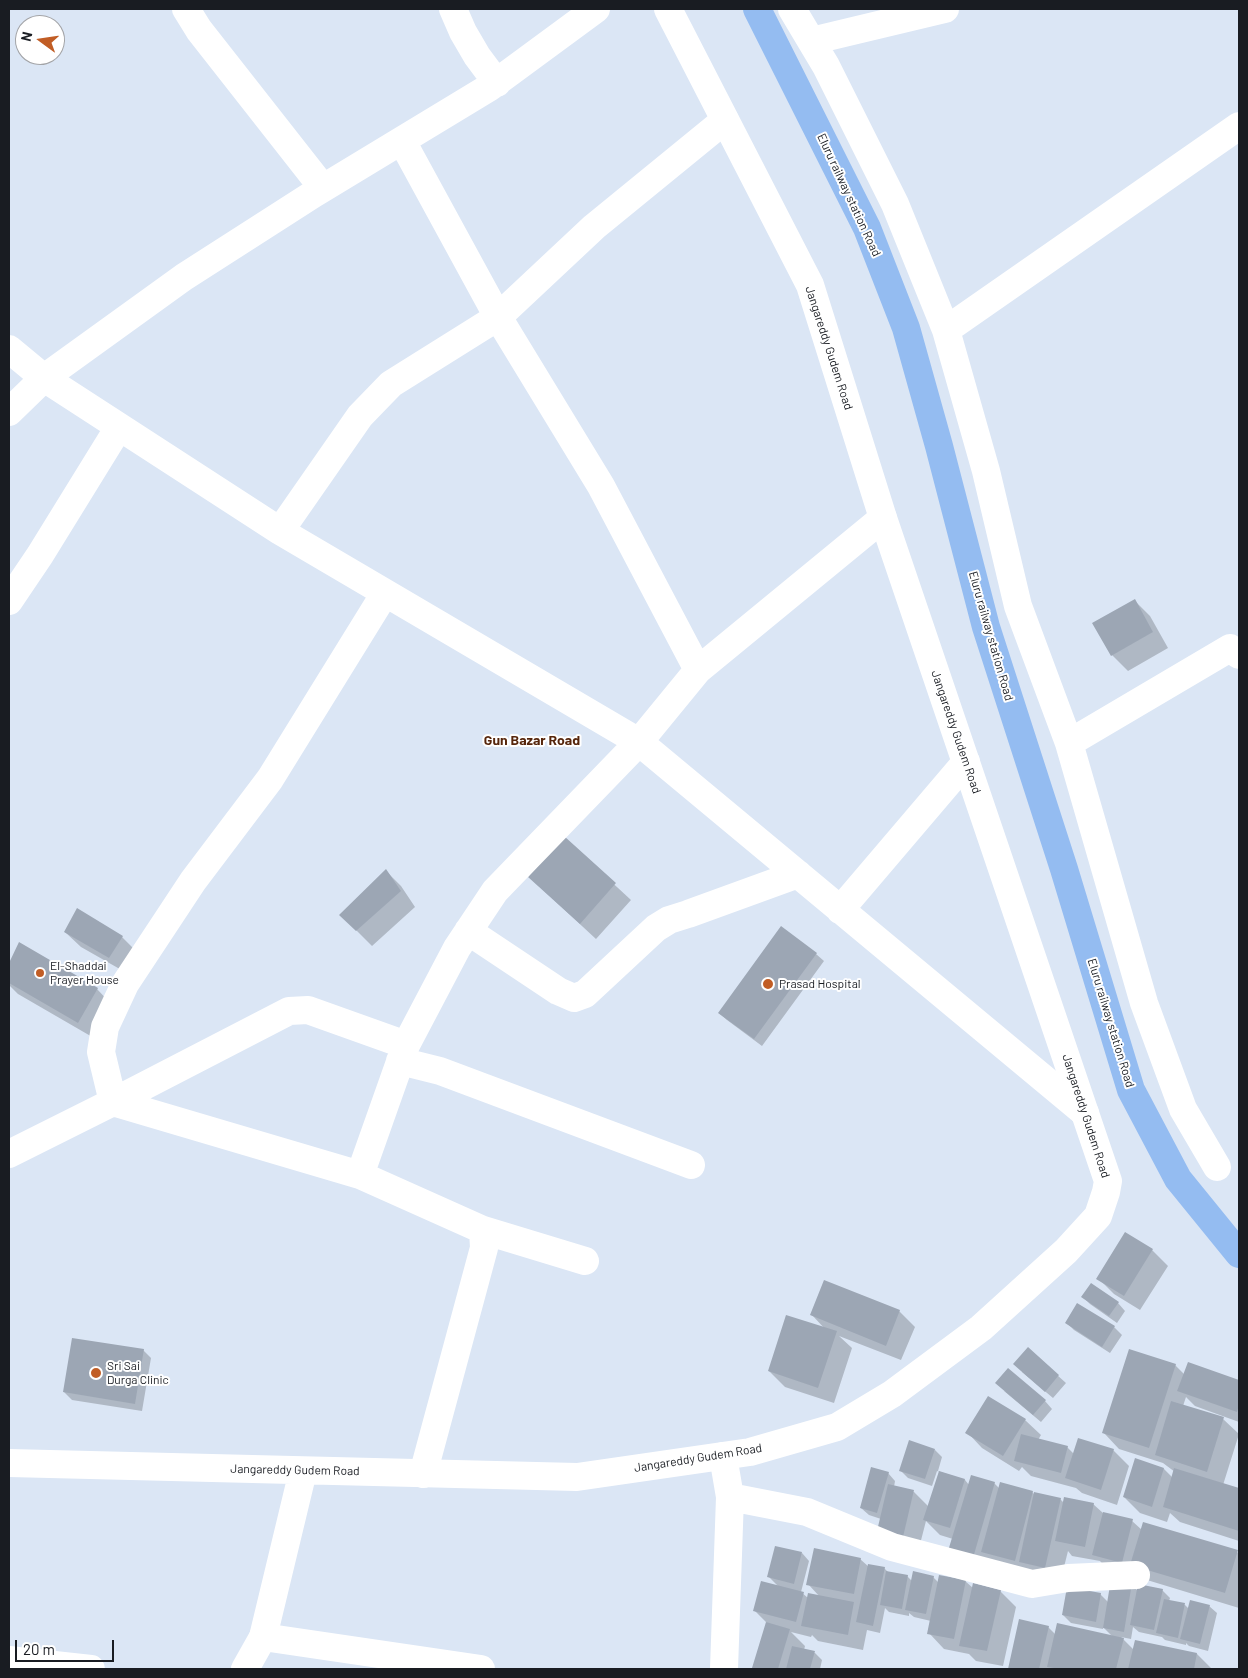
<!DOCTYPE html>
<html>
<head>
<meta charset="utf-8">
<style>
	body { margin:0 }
	#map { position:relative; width:1248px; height:1678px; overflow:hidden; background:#dbe6f5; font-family:Barlow,sans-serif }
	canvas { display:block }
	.frame { position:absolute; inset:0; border:10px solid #191c22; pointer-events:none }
	.north { position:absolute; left:15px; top:15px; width:50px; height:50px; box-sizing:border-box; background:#fff; border:1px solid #a3a4a7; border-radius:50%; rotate:284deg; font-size:14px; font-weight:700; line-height:20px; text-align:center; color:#191c22 }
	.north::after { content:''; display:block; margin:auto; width:18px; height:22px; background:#c15d25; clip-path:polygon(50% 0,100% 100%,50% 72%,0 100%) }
	.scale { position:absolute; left:15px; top:1640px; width:99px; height:22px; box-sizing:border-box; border:2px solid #191c22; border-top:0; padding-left:6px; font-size:15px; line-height:18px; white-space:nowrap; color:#191c22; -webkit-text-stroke:4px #fff; paint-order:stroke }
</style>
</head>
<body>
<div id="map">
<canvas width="1248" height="1678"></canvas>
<div class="frame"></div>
<div class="north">N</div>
<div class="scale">20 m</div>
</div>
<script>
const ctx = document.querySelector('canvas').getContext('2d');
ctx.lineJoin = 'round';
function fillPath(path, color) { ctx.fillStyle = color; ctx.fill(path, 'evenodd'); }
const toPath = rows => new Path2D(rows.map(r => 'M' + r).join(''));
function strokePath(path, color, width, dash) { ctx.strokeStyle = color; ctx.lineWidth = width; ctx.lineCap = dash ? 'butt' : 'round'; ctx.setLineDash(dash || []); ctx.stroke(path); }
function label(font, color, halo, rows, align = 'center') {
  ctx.font = font + ' Barlow,sans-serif'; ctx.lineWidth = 4; ctx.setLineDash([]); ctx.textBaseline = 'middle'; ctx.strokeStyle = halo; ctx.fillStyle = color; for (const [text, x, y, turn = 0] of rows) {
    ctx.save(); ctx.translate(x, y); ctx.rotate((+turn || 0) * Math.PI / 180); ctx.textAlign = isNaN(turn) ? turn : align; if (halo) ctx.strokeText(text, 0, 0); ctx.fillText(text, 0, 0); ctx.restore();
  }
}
fillPath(toPath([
	[1135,601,1150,616,1168,648,1128,671,1112,655],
	[564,838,631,900,596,939,529,877],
	[386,871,401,886,415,907,372,946,341,915],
	[65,932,122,937,137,952,125,972,81,947],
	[20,944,97,989,112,1005,94,1038,18,994,9,985,9,965],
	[816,954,824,961,762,1046,727,1020,719,1013],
	[1126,1234,1152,1250,1168,1266,1140,1310,1114,1294,1098,1278],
	[1083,1297,1118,1303,1125,1311,1117,1323,1090,1304],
	[899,1311,915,1327,901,1360,839,1336,852,1348,834,1403,785,1387,769,1371,825,1329,812,1315],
	[1067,1323,1114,1327,1122,1335,1110,1353,1074,1330],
	[1028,1349,1066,1383,1053,1398,1022,1372],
	[143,1350,151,1358,142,1411,72,1400,64,1392],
	[1189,1364,1239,1382,1239,1422,1195,1406,1186,1397,1183,1406,1223,1419,1239,1434,1223,1485,1239,1490,1239,1541,1180,1522,1170,1513,1167,1522,1140,1513,1124,1497,1136,1460,1164,1469,1173,1478,1175,1472,1163,1463,1119,1449,1104,1433,1175,1365,1185,1375],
	[1004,1391,1045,1401,1052,1409,1041,1422],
	[1025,1420,1041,1435,1038,1440,1067,1447,1074,1454,1113,1450,1129,1466,1117,1505,1082,1493,1076,1488,1031,1476,1022,1467,1019,1471,982,1448,967,1432],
	[935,1450,942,1457,938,1471,965,1480,969,1485,994,1483,999,1488,1032,1492,1035,1495,1060,1499,1064,1503,1093,1504,1103,1513,1132,1521,1142,1530,1237,1552,1239,1554,1239,1608,1147,1580,1109,1571,1100,1561,1072,1556,1068,1551,1060,1583,988,1573,953,1539,940,1535,926,1521,918,1552,881,1519,869,1515,861,1508,888,1473,895,1481,894,1487,914,1492,929,1507,940,1472,937,1471,932,1486,908,1478,900,1470],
	[802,1553,809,1561,801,1592,808,1598,820,1597,808,1584,860,1559,869,1567,884,1568,889,1573,907,1576,912,1581,933,1577,939,1583,965,1581,973,1588,1000,1591,1016,1607,1003,1666,976,1661,969,1654,944,1649,929,1633,931,1621,914,1617,909,1613,909,1616,889,1612,885,1608,880,1633,867,1630,863,1650,818,1641,812,1635,811,1637,791,1632,805,1646,804,1650,815,1653,822,1660,820,1669,755,1669,754,1667,767,1623,755,1611,778,1586,769,1577],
	[1131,1584,1138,1591,1162,1590,1170,1598,1169,1601,1185,1605,1189,1609,1209,1606,1217,1613,1208,1651,1189,1646,1186,1643,1186,1645,1165,1640,1162,1637,1139,1632,1133,1627,1131,1639,1121,1637,1134,1650,1136,1641,1197,1654,1212,1669,1009,1669,1020,1621,1048,1627,1056,1635,1113,1637,1103,1627,1103,1629,1071,1623,1063,1615,1100,1594,1108,1602]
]), '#0003');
fillPath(toPath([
	[1135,599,1153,632,1111,656,1092,623],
	[564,836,616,883,580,924,528,877],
	[386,869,401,891,356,931,339,915],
	[77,908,123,936,109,958,64,932],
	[781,926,817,953,754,1039,718,1013],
	[19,942,98,988,78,1023,9,983,9,963],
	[1125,1232,1153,1249,1124,1296,1096,1279],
	[824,1280,900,1310,886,1346,810,1315],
	[1091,1283,1119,1302,1109,1316,1081,1297],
	[1077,1303,1115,1326,1102,1347,1065,1323],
	[786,1315,837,1331,818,1388,768,1371],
	[72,1338,144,1349,135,1404,63,1392],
	[1028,1347,1059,1375,1045,1392,1013,1364],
	[1129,1349,1176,1364,1149,1448,1102,1433],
	[1188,1362,1239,1380,1239,1405,1237,1412,1177,1391],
	[1008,1368,1046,1400,1033,1415,995,1383],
	[988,1396,1026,1419,1003,1456,965,1433],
	[1171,1401,1224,1417,1207,1472,1155,1455],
	[1021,1434,1068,1446,1061,1473,1014,1461],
	[1078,1438,1114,1449,1101,1490,1065,1478],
	[909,1440,935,1449,925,1479,899,1471],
	[1135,1458,1164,1468,1152,1507,1123,1497],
	[871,1467,889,1472,877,1513,860,1508],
	[1174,1468,1239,1488,1239,1531,1163,1507],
	[939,1471,965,1479,950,1528,923,1520],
	[971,1475,995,1482,973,1558,948,1551],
	[1000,1482,1033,1491,1015,1561,981,1552],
	[888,1484,914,1490,903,1537,877,1531],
	[1034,1492,1061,1498,1045,1568,1019,1562],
	[1064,1497,1094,1503,1085,1547,1055,1541],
	[1103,1512,1133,1519,1122,1563,1092,1555],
	[1143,1522,1238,1550,1225,1593,1130,1565],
	[775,1546,802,1552,794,1584,767,1577],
	[814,1548,861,1558,854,1594,806,1585],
	[868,1564,885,1567,873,1626,856,1622],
	[886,1571,908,1575,902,1609,880,1605],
	[913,1571,934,1576,926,1614,905,1610],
	[939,1575,966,1580,954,1639,927,1634],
	[1111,1579,1132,1583,1124,1632,1103,1628],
	[761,1581,804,1592,796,1622,753,1611],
	[973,1583,1001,1590,987,1651,959,1646],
	[1138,1584,1163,1589,1154,1630,1130,1625],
	[1067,1587,1101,1593,1096,1622,1062,1615],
	[808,1593,854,1602,848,1635,801,1626],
	[1164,1599,1185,1603,1178,1638,1156,1633],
	[1190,1600,1210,1605,1200,1644,1180,1639],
	[1019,1619,1049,1626,1039,1669,1008,1669],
	[766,1622,790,1629,778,1669,757,1669,752,1668],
	[1057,1623,1124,1638,1116,1669,1060,1669,1047,1667],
	[1135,1640,1197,1653,1194,1669,1128,1669],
	[792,1646,815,1651,810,1669,786,1669]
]), '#9ca6b4');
strokePath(toPath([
	[186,9,199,30,323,188],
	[453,9,463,32,477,56,497,83],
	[792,9,826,66,895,204,946,330,986,471,1018,606,1069,743,1144,1003,1183,1109,1217,1167],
	[811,41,945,9],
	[402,141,498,317,601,486,698,670],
	[946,330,1239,126],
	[9,349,44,378,280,531,360,416,391,384,498,317,594,227,725,120],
	[9,412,44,378,184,277,315,193,490,87,596,9],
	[280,531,639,742,698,670,883,518],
	[385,593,270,779,193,881,125,984,105,1027,101,1052,113,1102,289,1011,308,1010,406,1045,457,948,495,891,639,742,1085,1113],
	[9,601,40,555,119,427],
	[1069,743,1230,648,1239,655],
	[840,910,966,762],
	[468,931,558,991,574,998,585,994,656,928,669,920,688,914,798,874],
	[400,1061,440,1071,691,1165],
	[9,1154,113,1102,360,1175,483,1230,484,1248,423,1474],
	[360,1175,406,1045],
	[483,1230,585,1261],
	[723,1456,730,1497,724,1669],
	[730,1497,807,1512,892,1547,1032,1584,1068,1578,1136,1575],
	[263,1637,481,1669],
	[9,1660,91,1669]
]), '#fff', 28);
strokePath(toPath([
	[9,1463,577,1477,750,1452,837,1427,892,1394,981,1328,1066,1251,1098,1216,1106,1192,1108,1181,883,518,810,285,668,9],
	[245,1669,263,1637,303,1471]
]), '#fff', 28);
strokePath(toPath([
	[757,9,867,228,906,328,939,446,986,627,1064,869,1131,1090,1178,1179,1239,1254]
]), '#94bcf1', 28);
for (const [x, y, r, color] of [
	[40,973,5,"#c15d25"],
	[768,984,6,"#c15d25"],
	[96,1373,6,"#c15d25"]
]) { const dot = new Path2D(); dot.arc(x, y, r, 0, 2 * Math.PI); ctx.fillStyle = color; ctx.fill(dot); strokePath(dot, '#fff', 2); }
label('12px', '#191c22', '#fff', [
	["Eluru railway station Road",849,195,65],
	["Jangareddy Gudem Road",829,348,72],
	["Eluru railway station Road",991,636,74],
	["Jangareddy Gudem Road",956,732,71],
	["Eluru railway station Road",1111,1023,73],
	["Jangareddy Gudem Road",1086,1116,72],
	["Jangareddy Gudem Road",698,1458,-9],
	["Jangareddy Gudem Road",295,1470,1]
]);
label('12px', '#191c22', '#fff', [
	["El-Shaddai",50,966],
	["Prayer House",50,980],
	["Prasad Hospital",779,984],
	["Sri Sai",107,1366],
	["Durga Clinic",107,1380]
], 'left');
label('bold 14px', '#56260c', '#fff', [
	["Gun Bazar Road",532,740]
]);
</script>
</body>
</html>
